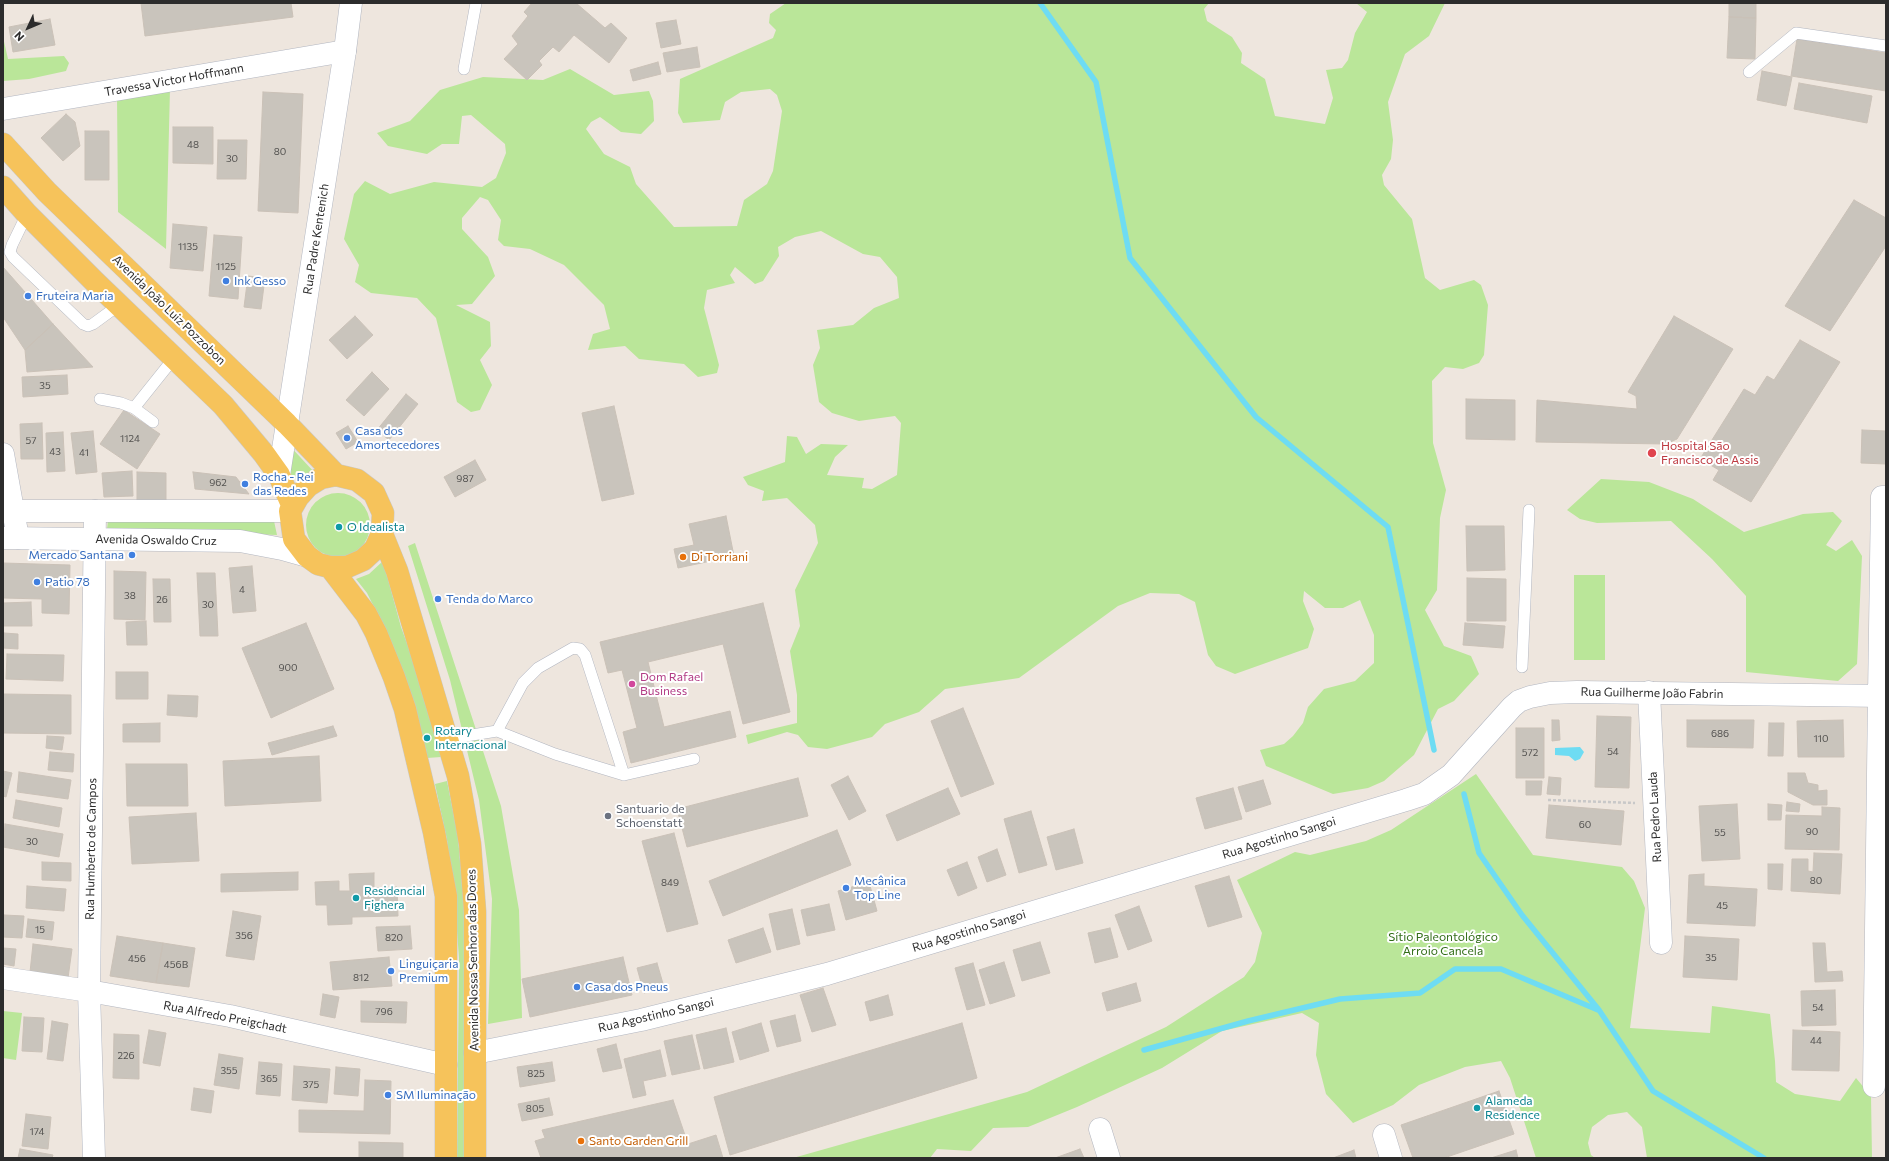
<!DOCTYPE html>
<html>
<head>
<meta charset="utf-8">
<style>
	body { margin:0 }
	#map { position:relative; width:1889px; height:1161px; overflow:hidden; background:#eee6de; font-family:Commissioner,sans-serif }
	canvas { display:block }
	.frame { position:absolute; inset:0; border:4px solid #2c2c2c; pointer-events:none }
	.north { position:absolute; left:8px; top:8px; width:40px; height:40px; -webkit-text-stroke:3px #fff; paint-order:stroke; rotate:226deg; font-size:11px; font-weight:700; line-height:16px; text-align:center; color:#2c2c2c }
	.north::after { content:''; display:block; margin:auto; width:14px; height:18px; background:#2c2c2c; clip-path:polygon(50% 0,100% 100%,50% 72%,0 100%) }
</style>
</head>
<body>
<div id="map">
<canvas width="1889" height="1161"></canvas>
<div class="frame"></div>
<div class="north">N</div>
</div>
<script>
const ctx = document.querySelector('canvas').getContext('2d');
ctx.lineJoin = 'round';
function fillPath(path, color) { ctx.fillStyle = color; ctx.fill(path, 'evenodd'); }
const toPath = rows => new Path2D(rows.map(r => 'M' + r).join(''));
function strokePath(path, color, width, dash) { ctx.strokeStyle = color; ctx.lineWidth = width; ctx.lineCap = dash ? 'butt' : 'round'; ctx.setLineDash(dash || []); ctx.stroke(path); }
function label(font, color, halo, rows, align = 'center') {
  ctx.font = font + ' Commissioner,sans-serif'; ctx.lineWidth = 4; ctx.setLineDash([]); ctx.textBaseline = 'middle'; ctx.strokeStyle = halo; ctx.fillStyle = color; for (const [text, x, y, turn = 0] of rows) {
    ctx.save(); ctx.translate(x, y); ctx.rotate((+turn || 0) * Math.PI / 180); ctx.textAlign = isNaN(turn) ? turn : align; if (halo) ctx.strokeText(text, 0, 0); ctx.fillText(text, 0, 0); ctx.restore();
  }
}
fillPath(toPath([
	[786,3,1209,3,1204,9,1207,21,1232,37,1242,53,1241,63,1265,79,1275,116,1325,124,1333,98,1326,70,1342,68,1348,60,1355,33,1367,12,1356,3,1445,3,1429,36,1405,54,1388,102,1393,140,1391,159,1382,175,1384,185,1412,219,1425,278,1440,290,1474,280,1481,285,1488,305,1484,355,1479,363,1463,369,1445,367,1432,381,1433,443,1446,490,1440,518,1437,590,1425,610,1444,646,1471,656,1479,674,1454,701,1438,709,1414,755,1384,781,1368,788,1333,794,1266,766,1260,750,1284,744,1293,736,1303,723,1308,707,1324,689,1355,681,1374,663,1374,635,1360,600,1343,608,1325,608,1304,591,1303,601,1314,629,1308,648,1235,674,1216,666,1208,655,1195,602,1179,594,1150,593,1118,606,1019,678,945,689,919,712,885,724,872,737,827,749,808,747,798,735,787,732,748,744,746,735,797,723,797,695,790,651,800,626,795,590,818,543,815,525,787,498,762,501,764,491,748,485,743,477,785,462,787,436,797,437,806,454,821,444,848,445,835,457,827,475,864,478,862,488,872,489,897,475,901,423,895,416,859,421,832,413,819,402,813,365,820,348,817,330,853,325,874,308,899,298,897,277,880,257,863,254,821,231,795,237,778,247,779,256,763,281,755,284,735,267,730,275,735,283,707,290,704,308,719,365,717,373,698,377,684,364,639,359,625,346,588,350,593,334,610,329,604,305,564,265,530,249,504,246,498,240,501,220,488,200,480,197,462,218,462,229,488,257,495,276,472,304,456,305,490,322,491,346,480,360,492,385,480,410,471,412,457,402,436,318,417,298,371,293,355,282,359,265,344,239,354,194,365,181,390,194,434,182,482,187,496,178,506,153,505,144,471,115,462,116,459,144,442,144,427,154,388,146,377,133,410,121,440,90,483,77,543,80,570,69,614,95,649,91,653,101,654,121,641,134,621,132,600,117,591,122,586,129,604,154,630,167,636,184,674,227,737,226,744,200,767,184,773,171,782,111,777,95,770,89,741,92,725,102,720,120,683,123,678,113,680,79,773,38,776,30,769,23,770,14],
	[3,37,8,59,64,56,69,63,66,71,29,79,3,81],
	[170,89,166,249,118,212,117,96],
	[287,443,315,473,290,481],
	[1601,479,1649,482,1693,499,1744,532,1803,514,1833,512,1842,521,1826,545,1836,551,1852,540,1862,556,1857,664,1838,681,1746,672,1746,596,1712,559,1671,521,1597,523,1580,519,1567,510],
	'306 525a32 32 0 1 1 64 0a32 32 0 1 1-64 0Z',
	[108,521,274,521,277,535,107,529],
	[415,543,501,806,519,910,522,1018,488,1024,492,899,479,800,450,680,408,546],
	[383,561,401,627,416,668,441,757,427,758,386,631,367,593,356,579,369,574],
	[1574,575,1605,575,1605,660,1574,660],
	[1476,774,1533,855,1622,867,1634,881,1645,908,1630,1028,1710,1033,1712,1006,1770,1014,1775,1061,1776,1082,1795,1094,1840,1101,1856,1078,1871,1096,1872,1158,1647,1158,1642,1127,1627,1112,1608,1115,1592,1127,1588,1143,1591,1155,1595,1158,1536,1158,1510,1078,1501,1061,1465,1067,1419,1085,1393,1105,1353,1123,1326,1094,1316,1055,1319,1023,1302,1013,1222,1031,1162,1068,1077,1107,1028,1127,993,1128,971,1151,937,1149,930,1158,793,1158,1027,1092,1166,1027,1244,977,1255,962,1262,933,1237,880,1295,852,1310,855,1366,841,1391,830],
	[447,781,458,837,464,908,465,1158,457,1158,459,958,455,904,447,840,435,784],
	[3,1011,22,1013,16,1060,3,1058]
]), '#bae699');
fillPath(toPath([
	[1580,747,1584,752,1580,759,1575,761,1569,756,1555,755,1555,748]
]), '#6edcf3');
strokePath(toPath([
	[1040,3,1096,82,1130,258,1256,417,1388,527,1434,750],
	[1464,794,1479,853,1522,915,1599,1010,1653,1091,1764,1158],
	[1144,1050,1248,1021,1340,999,1420,993,1455,969,1501,969,1598,1010]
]), '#6edcf3', 5.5);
const building = toPath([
	[141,3,291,3,293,17,145,36,141,3],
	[532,3,576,3,605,28,611,23,627,38,609,63,574,35,559,52,553,47,539,61,542,65,527,80,504,59,518,44,512,36,528,16,524,12,532,3],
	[1729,3,1756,3,1756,18,1729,17,1729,3],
	[1729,17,1756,18,1755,59,1727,58,1729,17],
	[50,19,55,45,13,52,9,27,50,19],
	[676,20,681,44,661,48,656,23,676,20],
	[1797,39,1886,53,1886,91,1791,76,1797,39],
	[697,47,700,67,667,72,663,53,697,47],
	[658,62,661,74,633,81,630,70,658,62],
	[1762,71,1792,77,1786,106,1757,100,1762,71],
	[1799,83,1872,96,1867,123,1794,109,1799,83],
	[263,92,303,94,298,213,258,211,263,92],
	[66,114,75,122,80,146,63,161,41,138,66,114],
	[173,127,213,127,213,164,173,163,173,127],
	[85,131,109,131,109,180,85,180,85,131],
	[218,140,247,140,246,179,217,179,218,140],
	[1854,200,1886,218,1886,246,1830,331,1785,306,1854,200],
	[173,224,207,227,203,271,170,268,173,224],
	[214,235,242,237,238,299,209,296,214,235],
	[3,267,53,324,25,350,3,317,3,267],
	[248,276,265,278,261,309,244,307,248,276],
	[355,316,373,335,347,359,329,340,355,316],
	[1674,316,1733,349,1677,439,1666,444,1536,442,1537,400,1637,409,1636,396,1628,392,1674,316],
	[53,324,93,367,27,372,25,350,53,324],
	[1800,340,1840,362,1751,502,1713,480,1719,470,1700,459,1744,389,1755,395,1767,376,1774,380,1800,340],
	[372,372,389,389,364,416,346,400,372,372],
	[67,375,68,394,23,397,22,377,67,375],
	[406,394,418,404,389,440,377,430,406,394],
	[1466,399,1515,400,1515,440,1466,439,1466,399],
	[614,406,634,494,602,501,582,413,614,406],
	[124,410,160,434,137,469,100,444,124,410],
	[42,423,43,459,21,459,20,424,42,423],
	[348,426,358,442,346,449,336,433,348,426],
	[1862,430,1886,431,1886,464,1861,463,1862,430],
	[93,431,97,472,76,474,71,433,93,431],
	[63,432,65,471,47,472,46,433,63,432],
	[475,460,486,480,455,497,444,477,475,460],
	[132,471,133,496,104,497,102,473,132,471],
	[137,472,166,473,166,502,137,502,137,472],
	[193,472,236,477,249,494,195,489,193,472],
	[726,516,734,556,678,568,674,549,694,545,689,524,726,516],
	[1466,526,1504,526,1505,570,1467,571,1466,526],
	[3,563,70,565,69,614,42,613,42,599,3,598,3,563],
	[252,566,256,611,233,613,229,568,252,566],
	[114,571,146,572,145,620,114,619,114,571],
	[197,573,215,573,218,636,200,636,197,573],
	[1467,578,1506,579,1506,621,1467,621,1467,578],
	[153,579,170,579,171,622,154,622,153,579],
	[31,602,32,626,3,626,3,603,31,602],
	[763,603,790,712,743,724,723,644,648,662,664,727,730,711,736,737,631,763,623,732,637,728,622,670,608,673,600,642,763,603],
	[146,621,147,645,127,645,126,622,146,621],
	[306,623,334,689,271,718,242,648,306,623],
	[1465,623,1505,626,1503,648,1463,645,1465,623],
	[4,633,18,634,18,649,3,648,4,633],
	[7,654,64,655,63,681,6,679,7,654],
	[116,672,148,672,148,699,116,699,116,672],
	[3,694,71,695,71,734,3,733,3,694],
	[168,695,198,696,197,717,167,715,168,695],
	[963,708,994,784,961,797,931,721,963,708],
	[1597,716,1631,717,1629,788,1595,787,1597,716],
	[1552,720,1559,720,1560,740,1552,741,1552,720],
	[1687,720,1754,720,1753,748,1687,747,1687,720],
	[1843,720,1844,757,1798,757,1797,721,1843,720],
	[160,723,160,742,123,742,123,724,160,723],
	[1769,723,1784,723,1783,756,1768,756,1769,723],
	[333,726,337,736,272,755,268,743,333,726],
	[1516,728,1544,728,1544,778,1516,778,1516,728],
	[47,736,64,737,62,750,46,748,47,736],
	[50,752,74,754,73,772,48,770,50,752],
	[319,756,321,801,225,806,223,761,319,756],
	[126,764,187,764,188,806,127,806,126,764],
	[3,771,12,773,6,797,3,796,3,771],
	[19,772,71,780,68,799,17,792,19,772],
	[1788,773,1805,773,1808,783,1818,785,1818,791,1827,790,1827,805,1813,805,1788,792,1788,773],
	[848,776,866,811,849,820,831,785,848,776],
	[1549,777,1561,778,1560,795,1547,794,1549,777],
	[798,778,808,816,687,847,677,809,798,778],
	[1263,780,1271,804,1246,812,1238,787,1263,780],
	[1526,781,1542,781,1541,795,1526,795,1526,781],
	[948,788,960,814,897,841,886,815,948,788],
	[1233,788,1242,819,1205,829,1196,798,1233,788],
	[16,800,62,808,59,827,13,818,16,800],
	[1787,802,1800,804,1799,812,1786,811,1787,802],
	[1737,804,1740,859,1702,861,1699,806,1737,804],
	[1768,804,1782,805,1781,820,1768,820,1768,804],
	[1549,805,1624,811,1621,845,1546,838,1549,805],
	[1822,807,1840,808,1839,850,1785,849,1786,815,1822,816,1822,807],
	[1031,811,1047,865,1019,873,1004,819,1031,811],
	[196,813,199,861,132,864,129,817,196,813],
	[5,824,63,834,59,857,3,847,5,824],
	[1074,829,1083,863,1056,870,1047,837,1074,829],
	[837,830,851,865,723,916,709,881,837,830],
	[674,833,698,924,667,932,642,841,674,833],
	[997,849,1006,875,987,882,978,857,997,849],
	[1814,853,1842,854,1840,894,1791,891,1792,859,1808,859,1808,871,1813,872,1814,853],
	[42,862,71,863,71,881,42,880,42,862],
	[967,862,977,888,958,896,947,870,967,862],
	[1768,864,1783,864,1782,890,1768,889,1768,864],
	[298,872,298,890,221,892,221,874,298,872],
	[374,873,374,888,397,887,398,916,352,917,352,924,328,925,327,905,316,905,315,882,339,881,339,891,350,891,349,874,374,873],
	[1704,874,1704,886,1757,889,1755,926,1687,923,1689,875,1704,874],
	[1229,876,1242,917,1208,927,1195,886,1229,876],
	[869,882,877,911,846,920,838,891,869,882],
	[27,886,66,889,64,911,26,908,27,886],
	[829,904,835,930,807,936,801,910,829,904],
	[1139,906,1152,941,1128,950,1115,915,1139,906],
	[792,909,800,944,777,950,769,914,792,909],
	[233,911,261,916,254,960,226,956,233,911],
	[4,915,24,916,22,938,3,937,4,915],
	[28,919,54,922,52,940,26,937,28,919],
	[410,926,412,949,378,951,376,927,410,926],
	[763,928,771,952,736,963,728,940,763,928],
	[1110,928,1118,957,1095,963,1088,933,1110,928],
	[117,936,163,943,156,983,110,976,117,936],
	[1685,936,1739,939,1737,980,1683,977,1685,936],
	[1040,942,1050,973,1022,981,1013,950,1040,942],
	[163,943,195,948,189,987,156,983,163,943],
	[1813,943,1825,943,1827,972,1842,971,1843,981,1815,982,1813,943],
	[33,944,72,949,68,978,30,972,33,944],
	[3,948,16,949,14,966,3,964,3,948],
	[389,957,392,986,333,990,330,962,389,957],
	[623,957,632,995,530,1017,522,979,623,957],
	[1004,962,1015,996,990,1004,979,970,1004,962],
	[657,963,664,987,644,993,637,968,657,963],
	[973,963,985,1005,967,1010,955,968,973,963],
	[1136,983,1141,1001,1107,1011,1102,993,1136,983],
	[823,988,836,1025,812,1032,800,995,823,988],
	[1835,990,1836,1025,1802,1026,1801,991,1835,990],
	[323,994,339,997,335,1018,320,1015,323,994],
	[888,995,893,1015,870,1021,865,1002,888,995],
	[361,1001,407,1002,406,1023,361,1022,361,1001],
	[795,1015,801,1041,777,1047,770,1021,795,1015],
	[24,1017,44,1018,42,1052,22,1051,24,1017],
	[52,1021,68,1024,63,1061,47,1059,52,1021],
	[761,1023,769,1051,740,1060,732,1032,761,1023],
	[962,1023,977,1078,730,1155,714,1097,962,1023],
	[726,1028,734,1062,704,1069,696,1035,726,1028],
	[149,1030,166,1033,160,1066,143,1063,149,1030],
	[1793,1030,1840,1032,1839,1071,1792,1070,1793,1030],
	[114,1034,139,1035,139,1079,113,1078,114,1034],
	[692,1035,700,1069,672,1075,664,1041,692,1035],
	[616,1044,622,1068,603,1072,597,1049,616,1044],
	[660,1050,666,1076,643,1081,646,1095,633,1098,624,1059,660,1050],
	[219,1054,243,1058,239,1089,214,1085,219,1054],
	[259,1062,282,1064,280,1096,256,1094,259,1062],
	[552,1062,555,1081,520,1087,517,1067,552,1062],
	[294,1066,330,1069,327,1103,292,1100,294,1066],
	[336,1067,360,1069,358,1096,334,1094,336,1067],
	[365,1080,391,1081,390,1134,299,1132,299,1110,364,1111,365,1080],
	[194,1088,214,1091,211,1113,191,1110,194,1088],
	[1499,1091,1514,1134,1444,1158,1413,1158,1401,1125,1499,1091],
	[549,1098,553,1115,522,1121,518,1104,549,1098],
	[673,1100,688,1144,716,1135,723,1158,541,1158,535,1141,545,1138,542,1130,673,1100],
	[26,1114,51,1117,48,1149,22,1146,26,1114],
	[359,1142,403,1143,403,1158,359,1158,359,1142],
	[20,1149,53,1155,52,1158,18,1158,20,1149],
	[1080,1149,1084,1158,1055,1158,1080,1149],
	[1354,1150,1356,1158,1333,1158,1354,1150],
	[1516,1150,1518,1158,1491,1158,1516,1150]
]);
fillPath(building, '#c9c4bc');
strokePath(building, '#cac1b7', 1);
const service = toPath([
	[464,69,476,3],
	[1749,72,1796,33,1886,46],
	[27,214,12,245,10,252,13,257,83,324,88,326,93,324,119,305],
	[100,399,121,403,134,408,153,422],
	[134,408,174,358],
	[1522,667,1529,510],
	[497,731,523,683,538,668,573,648,580,649,585,655,624,775],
	[447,739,497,731,555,754,624,775,694,759]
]);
const minor = toPath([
	[3,109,345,51],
	[3,454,18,538],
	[1649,692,1661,943],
	[3,978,89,991,230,1016,446,1065],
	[1874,1086,1879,696],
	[1100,1129,1109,1158],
	[1384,1135,1391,1158],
	[94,1158,89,991,95,511]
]);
const tertiary = toPath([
	[279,475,345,51,351,3],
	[3,511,290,511],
	[3,538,240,541,282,549,307,556],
	[1879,696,1882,497,1886,497],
	[475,1053,641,1020,827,974,1406,800,1424,794,1451,775,1512,707,1519,701,1530,697,1550,693,1577,692,1886,696]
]);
const primary = toPath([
	[3,144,47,192,287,424,336,475],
	[3,187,27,214,94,281,223,405,264,454,279,475,292,505],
	[336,475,357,480,374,493,383,513,382,534,375,549,363,560,347,567,330,567,318,564,307,556,294,539,290,511,298,497,308,486,321,478,336,475],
	[382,534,397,571,458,776,470,844,475,912,475,1158],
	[330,567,366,614,376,633,394,677,405,709,434,832,446,896,446,1158]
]);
strokePath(service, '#b2b6c0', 12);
strokePath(minor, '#b2b6c0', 23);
strokePath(tertiary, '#b2b6c0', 23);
strokePath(primary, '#c8c8c8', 23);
strokePath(toPath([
	[1548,800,1635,803]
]), '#c8c8c8', 2.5, [3, 2]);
strokePath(service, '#fff', 11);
strokePath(minor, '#fff', 22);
strokePath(tertiary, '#fff', 22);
strokePath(primary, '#f6c35b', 22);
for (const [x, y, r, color] of [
	[226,281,4,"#3f7fe0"],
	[28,296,4,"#3f7fe0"],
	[347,438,4,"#3f7fe0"],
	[1652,453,5,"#e0444e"],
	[245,484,4,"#3f7fe0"],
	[339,527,4,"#0f9aa8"],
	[132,555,4,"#3f7fe0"],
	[683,557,4,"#e8710a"],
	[37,582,4,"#3f7fe0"],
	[438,599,4,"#3f7fe0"],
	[632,684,4,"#d1479c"],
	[427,738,4,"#0f9aa8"],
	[608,816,4,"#6b7280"],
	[846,888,4,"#3f7fe0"],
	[356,898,4,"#0f9aa8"],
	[391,971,4,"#3f7fe0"],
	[577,987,4,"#3f7fe0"],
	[388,1095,4,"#3f7fe0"],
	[1477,1108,4,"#0f9aa8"],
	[581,1141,4,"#e8710a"]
]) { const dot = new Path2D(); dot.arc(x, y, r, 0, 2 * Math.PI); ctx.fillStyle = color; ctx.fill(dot); strokePath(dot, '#fff', 1.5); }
label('10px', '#535250', null, [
	["48",193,145],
	["80",280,152],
	["30",232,159],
	["1135",188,247],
	["1125",226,267],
	["35",45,386],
	["1124",130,439],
	["57",31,441],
	["43",55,452],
	["41",84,453],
	["987",465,479],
	["962",218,483],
	["4",242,590],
	["38",130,596],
	["26",162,600],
	["30",208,605],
	["900",288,668],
	["686",1720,734],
	["110",1821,739],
	["54",1613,752],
	["572",1530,753],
	["60",1585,825],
	["90",1812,832],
	["55",1720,833],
	["30",32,842],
	["80",1816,881],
	["849",670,883],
	["45",1722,906],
	["15",40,930],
	["356",244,936],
	["820",394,938],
	["35",1711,958],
	["456",137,959],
	["456B",176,965],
	["812",361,978],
	["54",1818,1008],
	["796",384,1012],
	["44",1816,1041],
	["226",126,1056],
	["355",229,1071],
	["825",536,1074],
	["365",269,1079],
	["375",311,1085],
	["805",535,1109],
	["174",37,1132]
]);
label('12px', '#2c2c2c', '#fff', [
	["Travessa Victor Hoffmann",174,80,-10],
	["Rua Padre Kentenich",316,239,-81],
	["Avenida João Luiz Pozzobon",169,310,44],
	["Avenida Oswaldo Cruz",156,540,1],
	["Rua Guilherme João Fabrin",1652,693,1],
	["Rua Pedro Lauda",1655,817,-93],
	["Rua Agostinho Sangoi",1279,838,-17],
	["Rua Humberto de Campos",91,849,-89],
	["Rua Agostinho Sangoi",969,931,-17],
	["Avenida Nossa Senhora das Dores",473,960,-91],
	["Rua Agostinho Sangoi",656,1015,-13],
	["Rua Alfredo Preigchadt",225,1017,11]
]);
label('12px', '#366cbe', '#fff', [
	["Ink Gesso",234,281],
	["Fruteira Maria",36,296],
	["Casa dos",355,431],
	["Amortecedores",355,445],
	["Rocha - Rei",253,477],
	["das Redes",253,491],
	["Mercado Santana",124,555,"right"],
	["Patio 78",45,582],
	["Tenda do Marco",446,599],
	["Mecânica",854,881],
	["Top Line",854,895],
	["Linguiçaria",399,964],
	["Premium",399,978],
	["Casa dos Pneus",585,987],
	["SM Iluminação",396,1095]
], 'left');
label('12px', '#be3a42', '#fff', [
	["Hospital São",1661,446],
	["Francisco de Assis",1661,460]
], 'left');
label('12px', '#0d838f', '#fff', [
	["O Idealista",347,527],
	["Rotary",435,731],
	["Internacional",435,745],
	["Residencial",364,891],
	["Fighera",364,905],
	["Alameda",1485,1101],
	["Residence",1485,1115]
], 'left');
label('12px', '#c56008', '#fff', [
	["Di Torriani",691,557],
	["Santo Garden Grill",589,1141]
], 'left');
label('12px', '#b23c85', '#fff', [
	["Dom Rafael",640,677],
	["Business",640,691]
], 'left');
label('12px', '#5b616d', '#fff', [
	["Santuario de",616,809],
	["Schoenstatt",616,823]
], 'left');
label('12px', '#326d18', '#fff', [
	["Sítio Paleontológico",1443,937],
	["Arroio Cancela",1443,951]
]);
</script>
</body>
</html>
